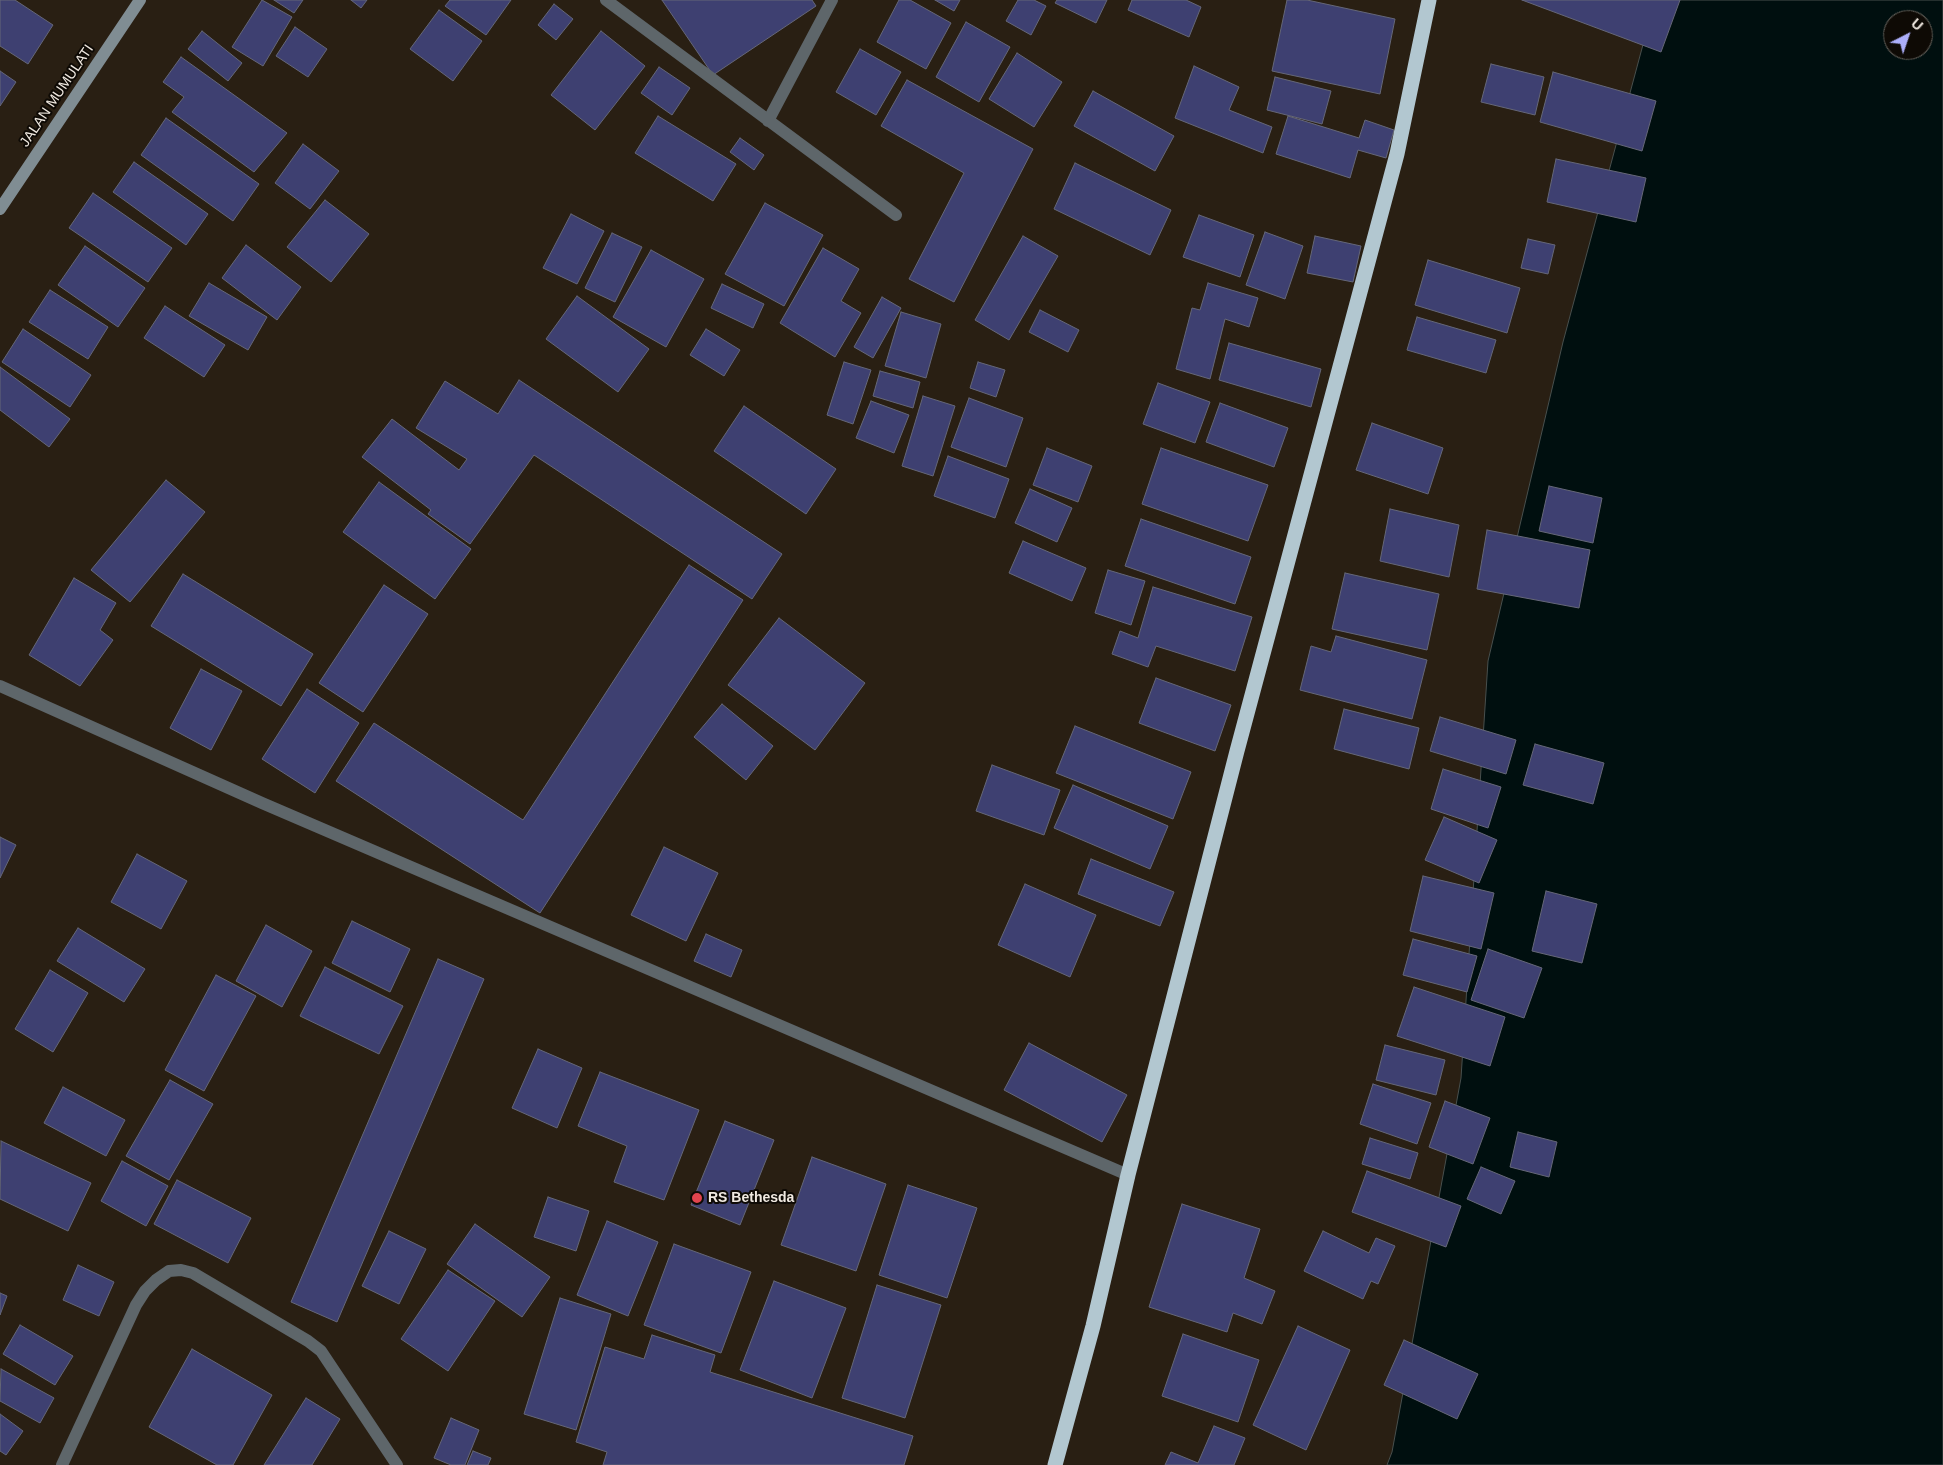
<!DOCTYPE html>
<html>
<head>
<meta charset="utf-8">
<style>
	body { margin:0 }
	#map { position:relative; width:1943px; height:1465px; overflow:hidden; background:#291f13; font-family:Arial,sans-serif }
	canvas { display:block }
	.north { position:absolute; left:1883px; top:10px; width:50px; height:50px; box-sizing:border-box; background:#0e0a05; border:1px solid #68635d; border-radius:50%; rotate:41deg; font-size:14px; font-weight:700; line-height:20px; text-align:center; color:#f0e9e1 }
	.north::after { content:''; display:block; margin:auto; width:18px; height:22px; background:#acaffb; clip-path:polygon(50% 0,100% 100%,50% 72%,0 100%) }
</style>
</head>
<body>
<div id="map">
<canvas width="1943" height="1465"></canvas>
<div class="north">U</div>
</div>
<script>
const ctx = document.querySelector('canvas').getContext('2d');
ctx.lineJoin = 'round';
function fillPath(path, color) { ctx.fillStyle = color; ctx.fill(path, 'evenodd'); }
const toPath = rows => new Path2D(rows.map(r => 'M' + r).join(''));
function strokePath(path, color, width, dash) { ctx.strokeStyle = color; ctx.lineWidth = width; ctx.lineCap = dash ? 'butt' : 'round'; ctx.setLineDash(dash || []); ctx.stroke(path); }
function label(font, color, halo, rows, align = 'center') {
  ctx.font = font + ' Arial,sans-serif'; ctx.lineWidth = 4; ctx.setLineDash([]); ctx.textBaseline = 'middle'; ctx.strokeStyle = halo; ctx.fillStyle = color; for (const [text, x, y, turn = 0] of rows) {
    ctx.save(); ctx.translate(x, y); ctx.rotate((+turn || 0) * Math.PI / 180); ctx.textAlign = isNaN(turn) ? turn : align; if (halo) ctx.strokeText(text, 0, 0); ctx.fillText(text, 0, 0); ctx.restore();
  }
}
const water = toPath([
	[1655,0,1943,0,1943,1465,1387,1465,1392,1452,1461,1078,1488,661,1563,342,1655,0],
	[1893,20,1923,20,1923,50,1893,50,1893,20]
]);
fillPath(water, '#000f0f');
strokePath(water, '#48504e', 1);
const building = toPath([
	[0,0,15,0,53,25,28,64,0,46,0,0],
	[262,0,292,17,263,66,232,47,262,0],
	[274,0,303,0,294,13,274,0],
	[351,0,367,0,361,8,351,0],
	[450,0,511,0,486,35,445,6,450,0],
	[662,0,812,0,816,6,713,75,662,0],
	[899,0,910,0,951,23,926,69,877,42,899,0],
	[935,0,960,0,954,11,935,0],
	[1018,0,1034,0,1046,6,1031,35,1006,21,1018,0],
	[1057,0,1107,0,1096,23,1055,3,1057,0],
	[1132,0,1186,0,1201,7,1189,37,1128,10,1132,0],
	[1287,0,1307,0,1395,19,1380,94,1272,71,1287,0],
	[1522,0,1680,0,1661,52,1522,0],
	[554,4,573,19,556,40,538,25,554,4],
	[439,10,482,41,453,81,410,49,439,10],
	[966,22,1010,47,979,102,936,77,966,22],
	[295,27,327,49,308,77,276,56,295,27],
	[202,31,242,63,228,81,188,49,202,31],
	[601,31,645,66,595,130,551,95,601,31],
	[860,49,901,72,876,115,836,92,860,49],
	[1017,53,1062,82,1034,127,989,99,1017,53],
	[181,57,287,133,254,172,172,112,184,97,163,82,181,57],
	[1491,64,1544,77,1535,115,1481,102,1491,64],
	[1194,66,1239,87,1229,110,1272,127,1263,153,1175,118,1194,66],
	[659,67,690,88,672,115,641,93,659,67],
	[0,71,16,82,0,106,0,71],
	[1553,72,1656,101,1642,151,1540,122,1553,72],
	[1275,77,1331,91,1322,124,1267,110,1275,77],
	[907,80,1033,149,954,302,909,279,964,173,881,126,907,80],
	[1093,91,1174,136,1155,171,1074,126,1093,91],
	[658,116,736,164,713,201,635,153,658,116],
	[1288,116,1359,138,1365,120,1394,130,1386,158,1358,150,1350,178,1276,154,1288,116],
	[166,118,259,184,233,221,141,155,166,118],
	[740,138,764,155,754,170,730,152,740,138],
	[303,144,339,171,310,209,275,183,303,144],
	[1556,159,1646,178,1636,222,1547,202,1556,159],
	[134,162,208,214,186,245,113,192,134,162],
	[1075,163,1171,210,1150,255,1054,209,1075,163],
	[93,193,172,248,148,282,69,228,93,193],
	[325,200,369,234,331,282,287,247,325,200],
	[765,203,823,235,784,306,725,274,765,203],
	[571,214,604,231,577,284,543,268,571,214],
	[1199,215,1254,235,1240,277,1183,257,1199,215],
	[1265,232,1303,246,1285,299,1246,285,1265,232],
	[612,233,642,247,615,302,585,288,612,233],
	[1023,236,1058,256,1009,340,975,320,1023,236],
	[1315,236,1361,246,1353,282,1307,273,1315,236],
	[1528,239,1555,245,1548,274,1521,268,1528,239],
	[246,245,301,287,277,320,222,278,246,245],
	[85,246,145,288,118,327,58,285,85,246],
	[823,248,859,269,841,301,861,313,835,357,780,323,823,248],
	[651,250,704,279,666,347,613,317,651,250],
	[1428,260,1520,288,1507,333,1415,305,1428,260],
	[209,283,267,317,248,350,189,316,209,283],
	[1208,283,1258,298,1249,327,1225,319,1210,379,1176,369,1192,308,1200,310,1208,283],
	[722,284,764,304,753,328,711,308,722,284],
	[50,290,108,327,88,359,29,322,50,290],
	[577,296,649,349,618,392,546,339,577,296],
	[882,297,901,308,873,358,854,347,882,297],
	[165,306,225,345,204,377,144,338,165,306],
	[1040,310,1079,330,1068,352,1029,332,1040,310],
	[901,312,941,324,926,378,885,366,901,312],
	[1417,317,1496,340,1486,373,1407,350,1417,317],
	[23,329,91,375,70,407,2,362,23,329],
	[706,329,740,350,724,376,690,355,706,329],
	[1229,343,1321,369,1311,407,1219,380,1229,343],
	[844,362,871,370,853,424,827,415,844,362],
	[978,362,1005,370,996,397,970,388,978,362],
	[0,367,70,419,49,447,0,410,0,367],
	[880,371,920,382,913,408,873,396,880,371],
	[519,380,782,554,752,599,534,455,470,544,428,514,431,510,362,457,392,419,459,470,467,459,416,428,445,381,498,414,519,380],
	[1158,383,1210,402,1195,443,1143,424,1158,383],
	[923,396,955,406,933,476,902,466,923,396],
	[969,398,1023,418,1006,467,951,447,969,398],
	[871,401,909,415,894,453,856,438,871,401],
	[1220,403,1288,428,1274,467,1206,442,1220,403],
	[744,406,836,469,806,514,714,451,744,406],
	[1372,423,1443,448,1428,494,1356,470,1372,423],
	[1047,448,1092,466,1078,502,1033,485,1047,448],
	[1161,448,1268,485,1248,541,1142,504,1161,448],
	[948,456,1009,479,995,518,934,496,948,456],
	[166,480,205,512,130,602,91,570,166,480],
	[379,482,471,549,435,599,343,532,379,482],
	[1549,486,1602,498,1593,543,1539,531,1549,486],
	[1030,489,1072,508,1057,542,1015,523,1030,489],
	[1390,509,1459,525,1449,577,1380,561,1390,509],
	[1141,519,1251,557,1235,604,1125,566,1141,519],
	[1487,530,1590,550,1579,608,1477,589,1487,530],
	[1023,541,1086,568,1072,601,1009,573,1023,541],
	[689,565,743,600,540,913,336,781,374,723,523,820,689,565],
	[1108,570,1145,581,1131,625,1095,613,1108,570],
	[1345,573,1439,594,1427,650,1332,629,1345,573],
	[183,574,313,654,281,706,151,626,183,574],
	[74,578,116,603,100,630,113,640,80,686,29,655,74,578],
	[384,585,428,614,363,712,319,683,384,585],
	[1153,587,1252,617,1235,671,1156,646,1148,667,1112,654,1120,631,1138,638,1153,587],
	[779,618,865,683,815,750,728,685,779,618],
	[1336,636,1427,660,1412,719,1300,690,1311,646,1331,652,1336,636],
	[201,669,242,691,211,750,170,728,201,669],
	[1156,678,1231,705,1215,751,1139,723,1156,678],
	[307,689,359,723,315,793,262,759,307,689],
	[722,704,773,746,746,780,694,737,722,704],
	[1344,709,1419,728,1409,769,1334,749,1344,709],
	[1440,717,1516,740,1506,774,1430,751,1440,717],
	[1075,726,1191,772,1173,819,1056,773,1075,726],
	[1535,744,1604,763,1593,804,1523,785,1535,744],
	[992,765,1060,790,1044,835,976,811,992,765],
	[1443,769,1501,787,1488,828,1431,809,1443,769],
	[1073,785,1168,826,1150,869,1054,828,1073,785],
	[1444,817,1497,840,1479,883,1425,860,1444,817],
	[0,837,16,845,0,878,0,837],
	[664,847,718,873,686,941,631,915,664,847],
	[137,854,187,881,161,929,111,902,137,854],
	[1091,859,1174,892,1160,926,1078,894,1091,859],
	[1423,876,1494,893,1481,949,1410,931,1423,876],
	[1025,884,1096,915,1070,977,998,945,1025,884],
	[1546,891,1597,904,1582,963,1532,951,1546,891],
	[352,921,410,949,390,992,332,963,352,921],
	[266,925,312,951,282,1007,236,981,266,925],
	[78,928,145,969,124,1002,57,961,78,928],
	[706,934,742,950,731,977,694,961,706,934],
	[1413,939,1477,956,1467,992,1403,975,1413,939],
	[1488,949,1542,968,1524,1018,1471,1000,1488,949],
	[438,959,484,979,337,1322,291,1302,438,959],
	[325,967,403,1006,379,1054,300,1016,325,967],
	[50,970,88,993,53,1052,15,1029,50,970],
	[216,975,256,996,204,1091,165,1070,216,975],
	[1414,987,1505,1017,1490,1066,1397,1036,1414,987],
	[1029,1043,1127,1095,1102,1142,1004,1090,1029,1043],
	[1385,1045,1445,1060,1436,1095,1376,1080,1385,1045],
	[538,1049,582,1068,557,1128,512,1108,538,1049],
	[600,1072,699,1110,664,1200,614,1182,627,1146,578,1126,600,1072],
	[170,1080,213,1104,169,1180,126,1156,170,1080],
	[1373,1084,1431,1103,1417,1144,1360,1124,1373,1084],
	[63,1087,125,1120,106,1156,44,1123,63,1087],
	[1445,1101,1490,1118,1473,1164,1429,1147,1445,1101],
	[725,1121,774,1140,740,1225,691,1205,725,1121],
	[1518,1132,1557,1142,1549,1177,1510,1167,1518,1132],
	[1370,1138,1418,1153,1410,1179,1362,1164,1370,1138],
	[1,1141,91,1183,68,1231,0,1199,1,1141],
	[812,1157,886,1184,856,1271,781,1245,812,1157],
	[122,1161,168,1186,146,1226,101,1201,122,1161],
	[1481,1167,1515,1181,1501,1214,1467,1199,1481,1167],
	[1367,1171,1461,1206,1446,1247,1352,1212,1367,1171],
	[177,1180,251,1218,228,1263,154,1224,177,1180],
	[908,1185,977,1208,947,1298,879,1275,908,1185],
	[548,1197,589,1211,576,1251,534,1237,548,1197],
	[1182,1204,1260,1229,1244,1278,1275,1291,1262,1324,1233,1313,1227,1332,1149,1307,1182,1204],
	[607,1221,658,1242,628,1316,577,1295,607,1221],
	[475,1224,550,1277,522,1317,447,1264,475,1224],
	[389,1231,426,1249,399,1304,362,1286,389,1231],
	[1323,1231,1369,1253,1376,1238,1395,1246,1378,1284,1371,1281,1363,1299,1304,1271,1323,1231],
	[674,1244,751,1272,721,1353,644,1325,674,1244],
	[78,1265,114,1282,99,1316,63,1300,78,1265],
	[448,1270,495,1301,448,1371,401,1339,448,1270],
	[774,1281,846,1308,812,1398,740,1370,774,1281],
	[877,1285,941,1305,905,1418,842,1398,877,1285],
	[0,1293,7,1296,0,1315,0,1293],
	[560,1298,611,1314,576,1430,524,1414,560,1298],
	[20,1325,73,1356,55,1385,3,1354,20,1325],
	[1298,1326,1350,1350,1306,1450,1253,1425,1298,1326],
	[1183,1334,1259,1360,1238,1422,1162,1396,1183,1334],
	[652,1335,715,1355,710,1372,913,1436,904,1465,603,1465,607,1452,576,1442,605,1347,644,1359,652,1335],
	[1404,1340,1478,1374,1457,1419,1384,1385,1404,1340],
	[192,1349,272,1395,233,1465,217,1465,149,1427,192,1349],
	[1,1369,54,1398,40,1423,0,1401,1,1369],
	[306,1398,340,1419,312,1465,264,1465,306,1398],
	[0,1414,23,1431,6,1455,0,1451,0,1414],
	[451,1418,479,1430,465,1465,451,1465,434,1458,451,1418],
	[1214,1426,1245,1438,1234,1465,1165,1465,1171,1452,1198,1463,1214,1426],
	[473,1451,491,1458,488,1465,467,1465,473,1451]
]);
fillPath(building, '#3e4071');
strokePath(building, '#656778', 1);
strokePath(toPath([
	[606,0,896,215],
	[768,121,832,0],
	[0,686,262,803,1128,1175],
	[62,1465,136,1305,145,1291,156,1280,169,1271,181,1270,193,1273,308,1341,321,1351,397,1465]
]), '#5e666a', 12);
strokePath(toPath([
	[0,209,140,0]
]), '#808d93', 12);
strokePath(toPath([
	[1055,1465,1093,1326,1128,1175,1237,751,1397,154,1429,0]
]), '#b2c7d0', 15);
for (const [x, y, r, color] of [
	[697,1198,6,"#e0444e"]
]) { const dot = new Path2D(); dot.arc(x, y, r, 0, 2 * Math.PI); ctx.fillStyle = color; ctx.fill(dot); strokePath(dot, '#0e0a05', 2); }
label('14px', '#f0e9e1', '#0e0a05', [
	["JALAN MUMULATI",57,96,-56]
]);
label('bold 14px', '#f0e9e1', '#0e0a05', [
	["RS Bethesda",708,1198]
], 'left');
</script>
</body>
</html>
